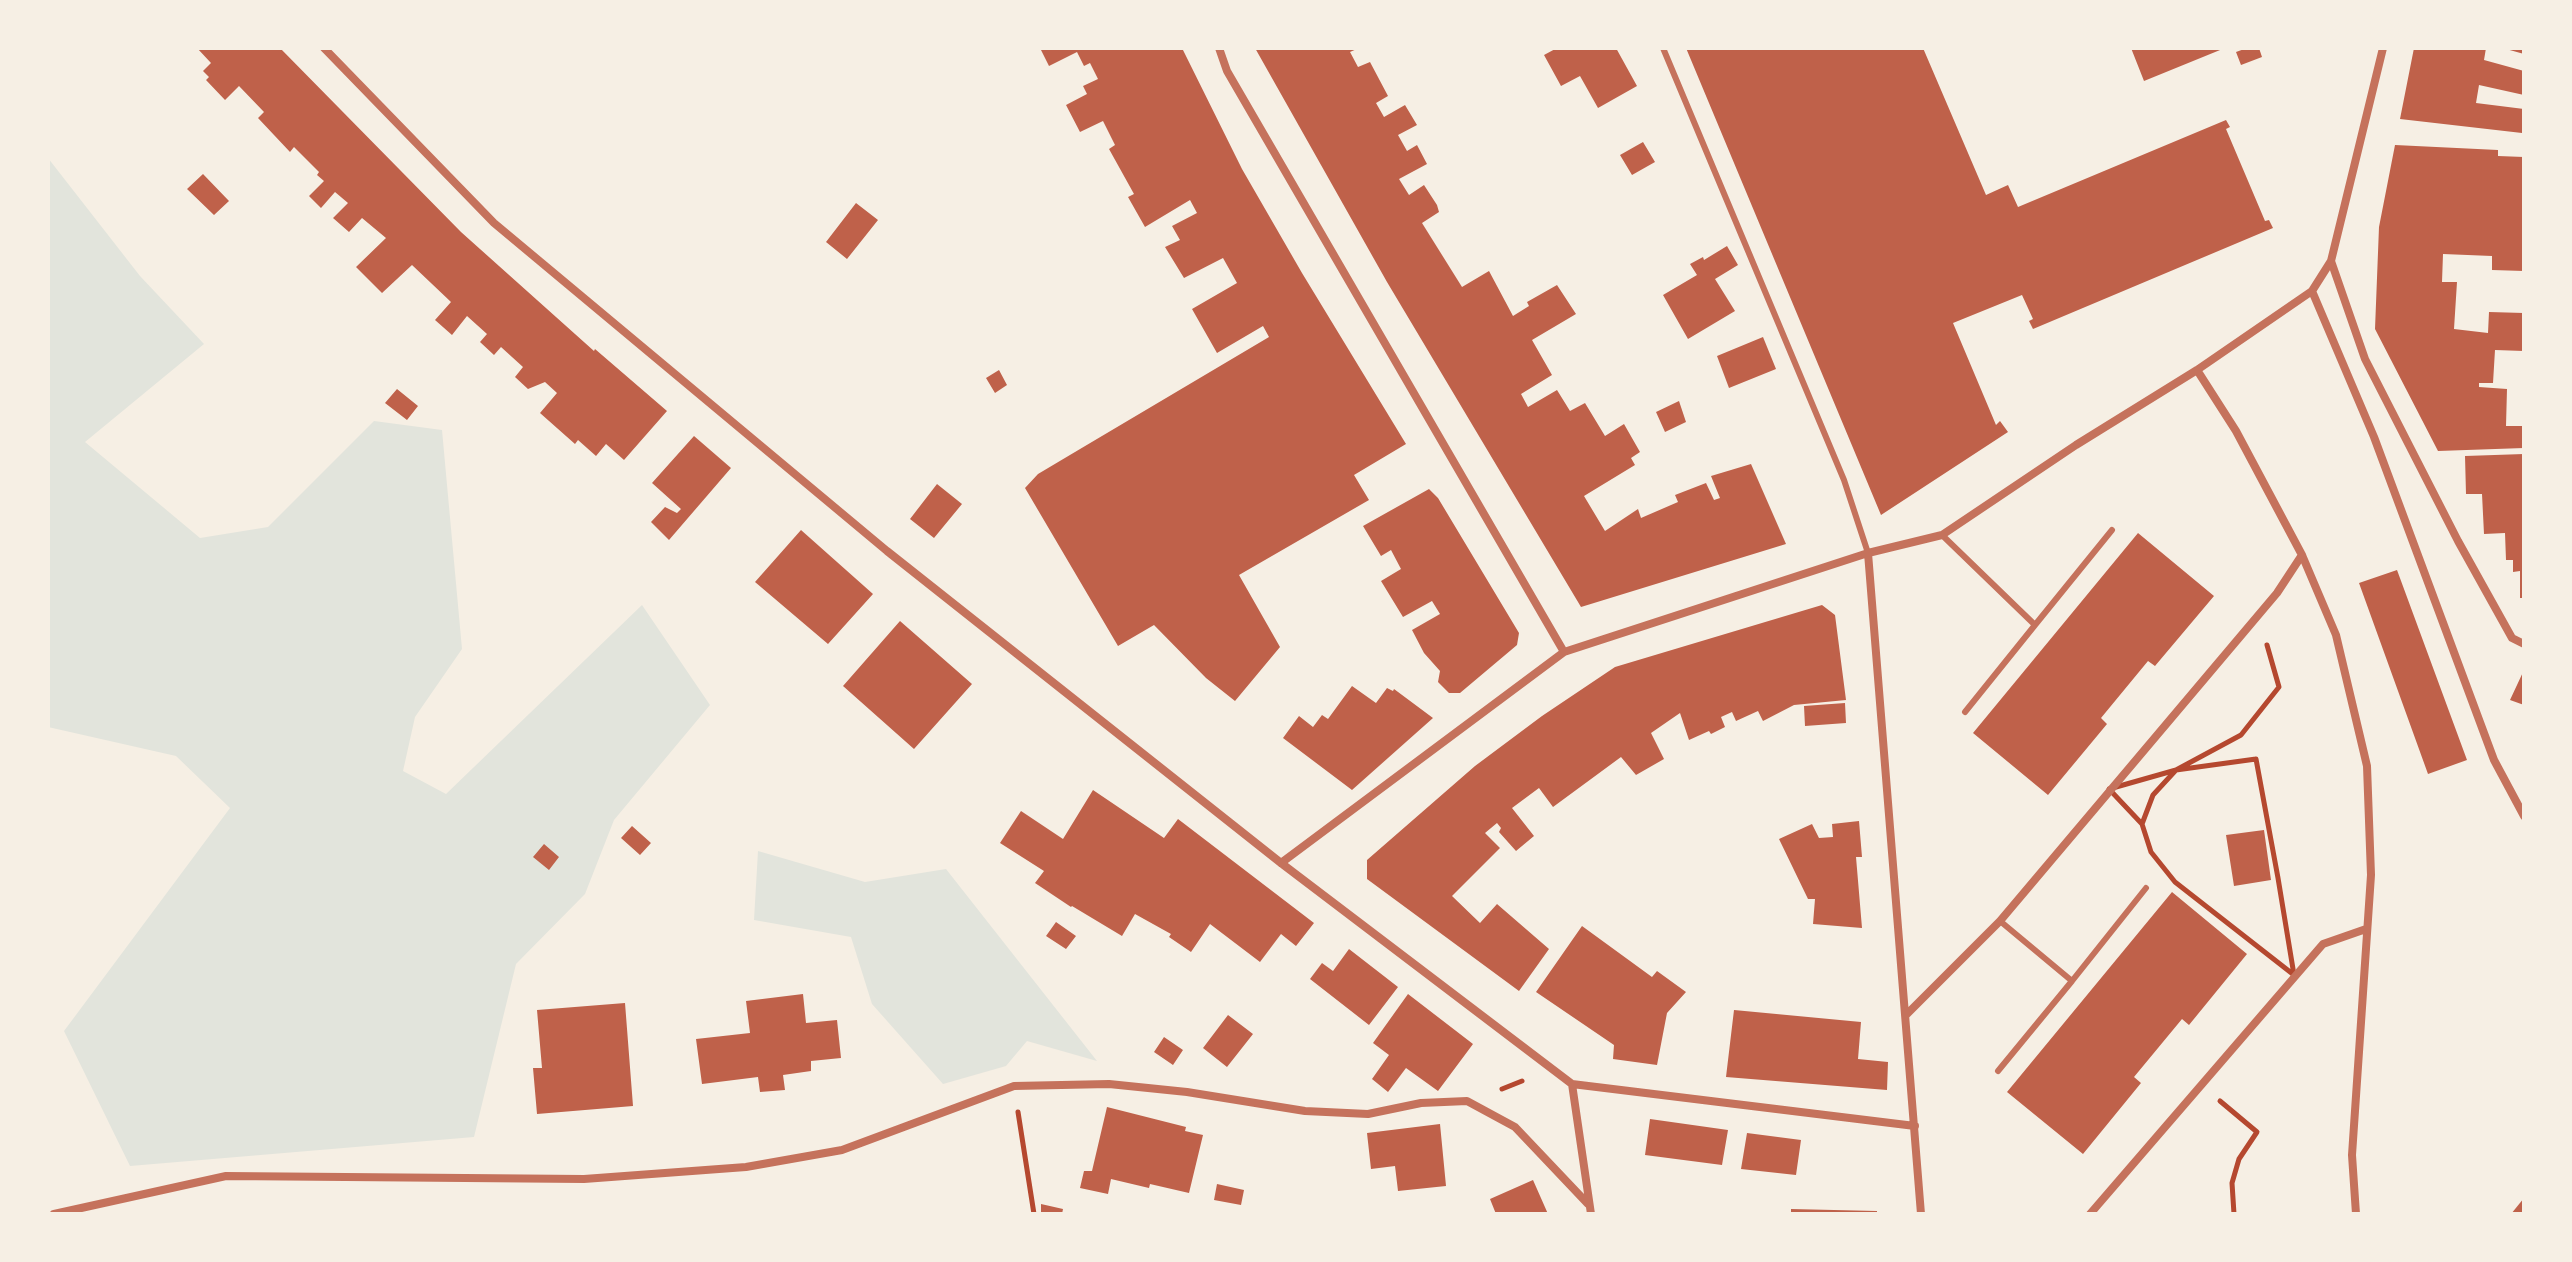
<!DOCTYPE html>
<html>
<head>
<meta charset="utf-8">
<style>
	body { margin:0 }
	#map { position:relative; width:2572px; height:1262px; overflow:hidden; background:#f6efe4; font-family:Manrope,sans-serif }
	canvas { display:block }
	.frame { position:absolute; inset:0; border:50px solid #f6efe4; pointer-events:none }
</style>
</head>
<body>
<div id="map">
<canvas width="2572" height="1262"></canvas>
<div class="frame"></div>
</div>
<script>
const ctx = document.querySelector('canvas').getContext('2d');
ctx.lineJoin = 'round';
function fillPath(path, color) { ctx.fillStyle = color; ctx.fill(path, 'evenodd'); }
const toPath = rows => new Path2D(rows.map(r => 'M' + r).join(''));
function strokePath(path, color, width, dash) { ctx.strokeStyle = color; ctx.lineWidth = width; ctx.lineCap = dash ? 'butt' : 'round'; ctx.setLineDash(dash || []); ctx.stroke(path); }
fillPath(toPath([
	[48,158,140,276,204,344,85,442,200,538,268,527,374,421,442,430,462,649,415,717,403,771,446,794,642,605,710,705,614,820,585,894,516,964,474,1137,130,1166,64,1031,230,808,176,756,48,727],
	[758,851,865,882,946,869,1097,1061,1027,1041,1006,1066,943,1084,872,1004,851,937,754,920]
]), '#e2e4dc');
fillPath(toPath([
	[197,48,280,48,461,232,594,351,595,349,667,411,624,460,606,444,596,456,578,440,575,444,540,413,557,393,545,382,528,389,515,377,523,367,501,347,494,355,480,342,487,334,467,316,452,335,435,320,451,302,412,265,382,293,356,267,386,238,362,218,349,232,333,218,348,203,335,192,321,208,309,196,324,181,317,175,319,172,294,147,290,152,258,118,264,112,239,86,225,100,206,80,209,77,203,71,211,63],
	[1040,48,1182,48,1242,169,1302,273,1406,444,1354,475,1369,500,1239,575,1280,647,1235,701,1206,678,1154,625,1118,646,1025,488,1038,474,1075,452,1269,337,1263,326,1217,353,1192,309,1237,283,1223,258,1184,278,1165,247,1180,240,1172,226,1197,213,1190,200,1145,227,1128,197,1134,194,1109,149,1115,145,1103,121,1080,132,1066,105,1087,94,1083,86,1098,79,1090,63,1084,66,1077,52,1049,66],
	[1255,48,1359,48,1350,52,1358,67,1370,62,1388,96,1376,103,1384,117,1405,105,1417,125,1398,135,1407,151,1417,145,1427,164,1399,179,1409,195,1424,185,1437,205,1439,212,1422,223,1462,287,1489,271,1513,316,1529,306,1527,302,1557,285,1576,314,1532,340,1552,375,1521,394,1528,407,1557,390,1570,411,1585,403,1605,436,1624,424,1640,452,1631,458,1635,465,1584,496,1605,531,1638,509,1641,518,1678,502,1675,495,1706,483,1714,500,1720,498,1711,476,1751,464,1786,544,1581,607,1387,282],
	[1557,48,1616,48,1637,86,1598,108,1580,76,1561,86,1544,55],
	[1686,48,1923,48,1986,195,2008,185,2018,207,2226,120,2230,127,2226,129,2265,221,2269,220,2273,228,2033,329,2029,321,2033,319,2022,295,1953,323,1996,425,2000,421,2008,432,1881,515],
	[2131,48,2225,48,2144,81],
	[2247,48,2259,48,2262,57,2241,65,2236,52],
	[2414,48,2486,48,2484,60,2524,71,2524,95,2479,85,2476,103,2524,109,2522,133,2400,119],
	[2506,48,2524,48,2524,54,2506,49],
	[1643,142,1655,162,1632,175,1620,155],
	[2395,145,2498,150,2498,156,2524,157,2524,271,2492,270,2492,256,2443,254,2442,282,2457,282,2454,329,2488,333,2489,312,2524,313,2524,351,2495,350,2493,383,2479,383,2479,387,2507,389,2506,426,2524,426,2524,448,2438,451,2375,329,2379,227],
	[203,174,229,201,214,215,187,189],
	[856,203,878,220,847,259,826,242],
	[1727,246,1738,265,1715,279,1735,311,1688,339,1663,295,1697,275,1690,264,1703,257,1704,260],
	[1763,337,1776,369,1729,388,1717,356],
	[999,370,1007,385,995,393,986,378],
	[397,389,418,406,407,420,385,403],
	[1679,401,1686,422,1665,432,1656,412],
	[694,436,731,468,669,540,651,522,665,507,677,513,681,509,652,483],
	[2524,454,2524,598,2520,598,2520,571,2513,572,2513,560,2506,560,2505,533,2484,534,2482,494,2466,494,2465,456],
	[937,484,962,504,934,538,910,519],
	[1429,489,1438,498,1519,633,1517,645,1460,693,1449,693,1438,682,1440,671,1424,653,1412,630,1440,614,1432,601,1403,617,1381,581,1401,569,1391,550,1381,556,1363,526],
	[801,530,873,594,828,644,755,582],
	[2138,533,2214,596,2155,666,2148,661,2101,718,2107,724,2048,795,1973,733],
	[2397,570,2467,760,2428,774,2359,583],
	[1822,605,1835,615,1846,700,1794,705,1763,721,1758,711,1736,721,1732,712,1721,717,1725,727,1711,734,1709,731,1689,740,1680,713,1651,733,1664,759,1636,775,1621,757,1553,807,1539,788,1512,808,1534,836,1516,851,1499,832,1501,828,1497,823,1485,833,1500,848,1452,896,1480,923,1497,904,1549,949,1519,991,1367,879,1367,860,1475,766,1542,716,1615,667],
	[900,621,972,684,914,749,843,686],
	[2524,670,2524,705,2510,700],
	[1352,686,1376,703,1387,688,1393,691,1394,689,1433,718,1352,790,1283,738,1299,716,1313,727,1322,715,1328,719],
	[1845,703,1846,723,1805,726,1804,706],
	[1093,790,1164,838,1178,819,1314,923,1296,946,1281,934,1260,962,1210,924,1191,952,1169,937,1171,934,1135,914,1122,936,1072,906,1071,907,1035,883,1044,871,1000,843,1021,811,1063,839],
	[1859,821,1862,857,1856,857,1862,928,1813,924,1815,899,1808,899,1779,839,1812,824,1819,838,1833,837,1832,824],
	[632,826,651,843,640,855,621,838],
	[2264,830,2271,880,2234,886,2226,835],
	[544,844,559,857,549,870,533,857],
	[2172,892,2247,954,2189,1025,2182,1019,2134,1077,2141,1083,2083,1154,2007,1092],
	[1056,922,1076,936,1066,949,1046,936],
	[1582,926,1652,977,1657,971,1686,992,1667,1013,1657,1065,1613,1059,1614,1045,1536,992],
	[1349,949,1398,987,1369,1025,1310,979,1322,963,1333,971],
	[803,994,806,1023,837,1020,841,1058,811,1061,811,1071,783,1075,785,1090,760,1092,758,1077,702,1084,696,1039,750,1033,746,1001],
	[1408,994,1473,1044,1438,1091,1406,1068,1388,1092,1372,1079,1389,1055,1373,1043],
	[625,1003,633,1106,537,1114,533,1068,542,1068,537,1010],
	[1734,1010,1861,1022,1858,1059,1888,1062,1887,1090,1726,1077],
	[1228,1015,1253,1034,1227,1067,1203,1048],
	[1164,1037,1183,1050,1173,1065,1154,1052],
	[1107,1107,1186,1127,1185,1131,1203,1135,1189,1193,1150,1184,1149,1188,1111,1179,1108,1194,1080,1188,1084,1171,1092,1171],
	[1650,1119,1728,1130,1722,1165,1645,1155],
	[1440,1124,1446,1186,1398,1191,1395,1166,1371,1169,1367,1133],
	[1747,1133,1801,1140,1796,1175,1741,1169],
	[1533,1180,1548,1214,1496,1214,1490,1199],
	[1217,1184,1244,1190,1241,1205,1214,1200],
	[2524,1198,2524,1214,2511,1214],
	[1041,1204,1063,1209,1062,1214,1041,1214],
	[1791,1209,1877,1211,1877,1214,1791,1214]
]), '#bf614a');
strokePath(toPath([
	[2256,759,2278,878,2294,975,2175,882,2151,852,2142,824,2109,789,2176,770,2256,759],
	[2142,824,2153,795,2176,770,2241,735,2279,687,2267,645],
	[1502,1089,1522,1081],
	[2220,1101,2257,1132,2239,1159,2232,1183,2234,1214],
	[1018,1112,1034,1214]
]), '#b5482f', 5);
strokePath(toPath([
	[1663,48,1844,480,1868,553],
	[1942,535,2035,625,2112,530],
	[1965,712,2035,625],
	[2000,921,2072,981,2146,888],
	[1998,1071,2072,981]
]), '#c5725c', 6);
strokePath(toPath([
	[324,48,494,223,887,551,1281,863,1572,1084,1915,1126],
	[1219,48,1227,71,1564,652],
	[2331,261,2365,359,2458,541,2512,638,2524,644],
	[2312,291,2374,437,2494,760,2524,816],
	[2197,370,2236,431,2302,555,2336,635,2367,766,2371,875,2352,1155,2356,1214],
	[1868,553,1921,1214],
	[1281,863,1564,652,1868,553,1942,535,2076,445,2197,370,2312,291,2331,261,2383,48],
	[1906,1015,2000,921,2277,593,2302,555],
	[1572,1084,1591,1214],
	[54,1214,226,1176,584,1179,746,1167,842,1150,1014,1086,1109,1084,1187,1092,1305,1111,1368,1114,1421,1103,1467,1101,1515,1127,1588,1204],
	[2090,1214,2323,944,2366,929]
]), '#c5725c', 8);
</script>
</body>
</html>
